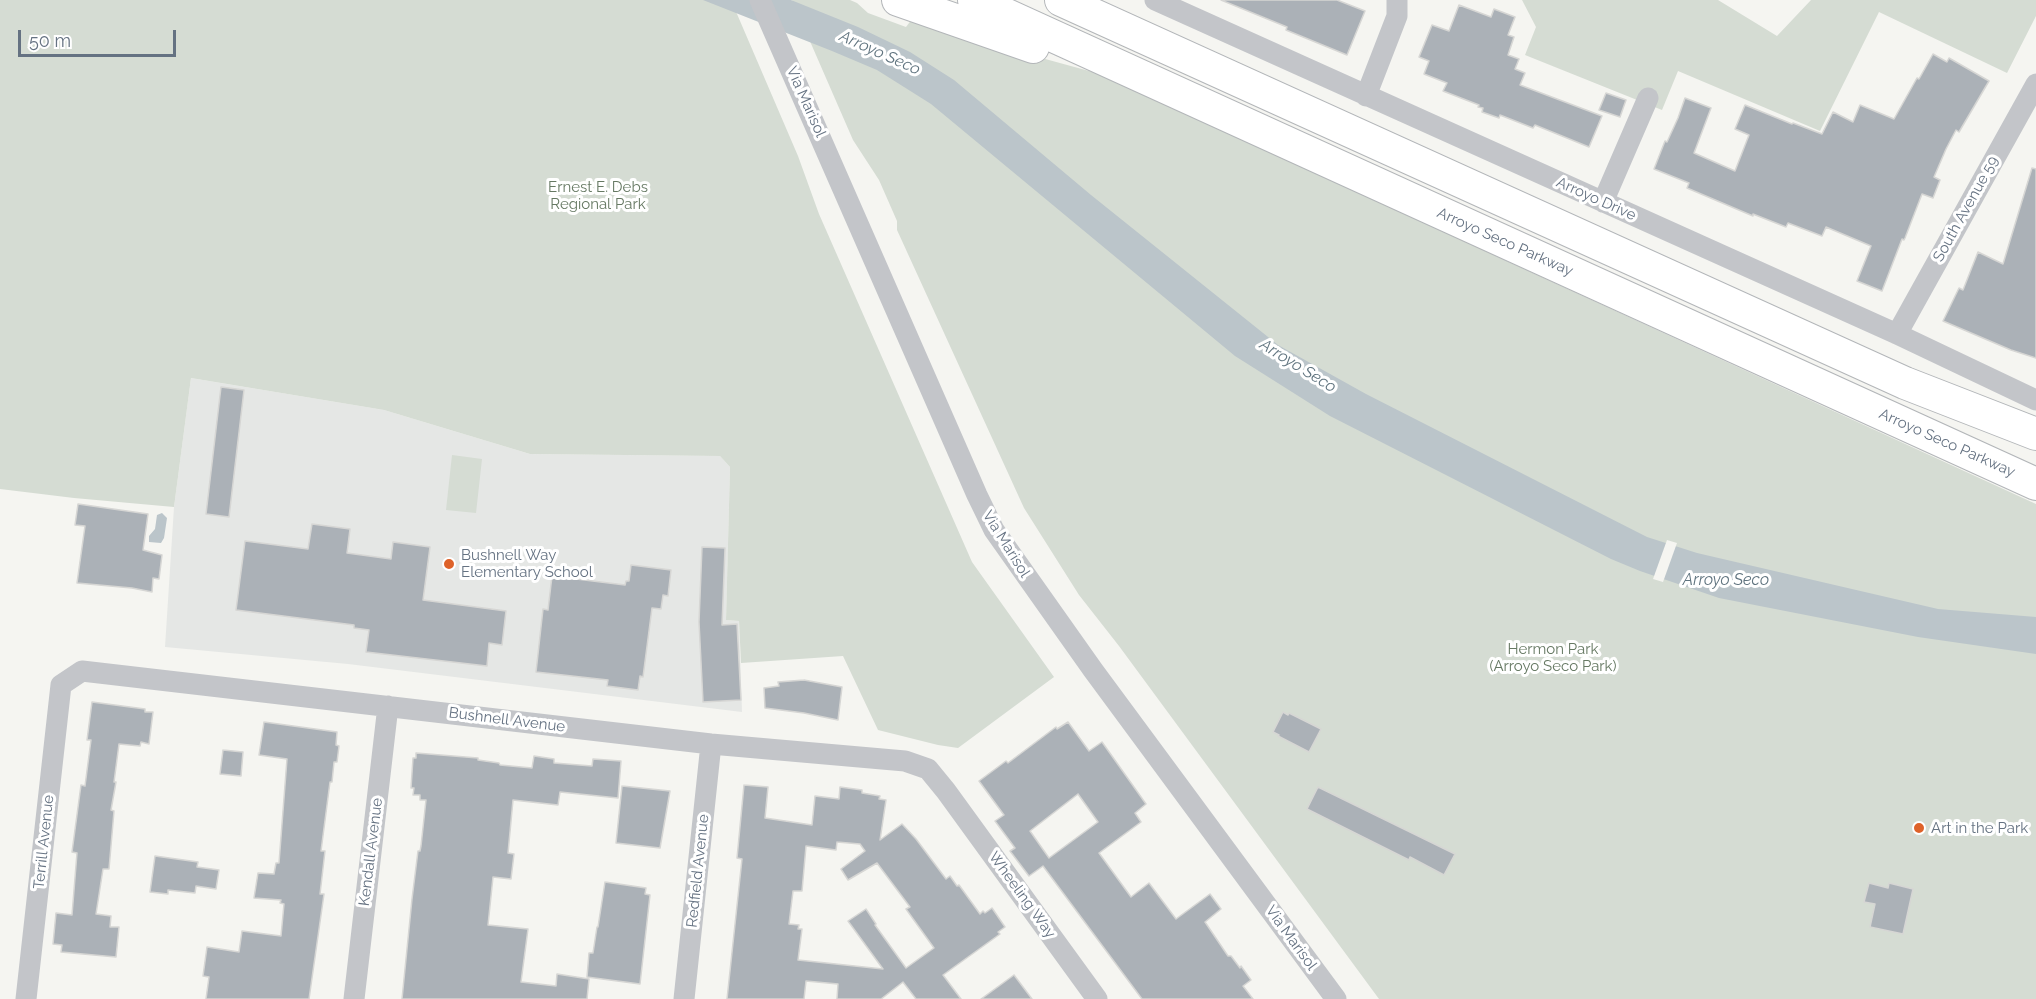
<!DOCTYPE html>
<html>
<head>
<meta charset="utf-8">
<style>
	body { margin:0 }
	#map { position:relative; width:2036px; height:999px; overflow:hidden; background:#f5f5f1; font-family:Raleway,sans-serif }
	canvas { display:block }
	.scale { position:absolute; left:18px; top:30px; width:158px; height:27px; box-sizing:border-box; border:3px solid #657282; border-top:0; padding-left:8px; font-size:18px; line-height:21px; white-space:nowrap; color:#657282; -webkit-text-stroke:4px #fff; paint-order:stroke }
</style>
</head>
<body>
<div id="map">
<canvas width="2036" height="999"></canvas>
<div class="scale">50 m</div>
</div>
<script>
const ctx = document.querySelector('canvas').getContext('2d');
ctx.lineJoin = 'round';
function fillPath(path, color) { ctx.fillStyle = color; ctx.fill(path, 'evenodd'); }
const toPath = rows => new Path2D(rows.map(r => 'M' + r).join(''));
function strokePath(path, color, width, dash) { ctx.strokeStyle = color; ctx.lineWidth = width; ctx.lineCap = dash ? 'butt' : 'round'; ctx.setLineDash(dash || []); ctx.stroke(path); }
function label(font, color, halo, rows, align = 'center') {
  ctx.font = font + ' Raleway,sans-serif'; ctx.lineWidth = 6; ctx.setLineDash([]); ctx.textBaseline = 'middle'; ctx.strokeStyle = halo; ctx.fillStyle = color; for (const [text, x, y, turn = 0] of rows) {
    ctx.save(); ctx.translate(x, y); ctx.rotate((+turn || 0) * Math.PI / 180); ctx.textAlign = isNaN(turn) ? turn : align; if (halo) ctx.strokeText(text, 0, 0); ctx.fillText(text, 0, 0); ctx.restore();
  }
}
fillPath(toPath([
	[191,378,384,410,530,454,720,456,730,467,726,620,739,621,742,712,348,664,165,647,174,507]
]), '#e5e7e5');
fillPath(toPath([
	[0,0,731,0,798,156,819,214,972,562,1054,677,958,748,938,745,878,730,843,656,741,663,739,621,726,620,730,467,720,456,530,454,384,410,191,378,174,507,74,498,0,489],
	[792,0,850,0,857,3,868,13,906,27,912,19,965,37,1111,77,1176,109,2036,504,2036,999,1379,999,1119,646,1079,595,1024,508,897,230,897,221,879,180,853,140],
	[1522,0,1718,0,1777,36,1811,0,2036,0,2036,16,2007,73,1879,12,1820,131,1678,71,1662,110,1525,55,1536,27],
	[452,455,482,459,476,513,446,510]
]), '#d5dcd3');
fillPath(toPath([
	[703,0,791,0,858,27,910,52,954,80,1091,195,1278,345,1366,394,1647,537,1697,553,1938,609,2036,617,2036,654,1918,637,1719,598,1640,571,1611,559,1330,416,1235,356,931,104,877,70,832,51],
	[162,513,167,518,164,538,161,543,149,542,149,536,155,529,157,515]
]), '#bbc5ca');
fillPath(toPath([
	[1667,540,1677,543,1663,582,1653,579]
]), '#f5f5f1');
const building = toPath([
	[1221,0,1337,0,1365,11,1347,55,1286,30,1287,27,1221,0],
	[1459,5,1491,17,1494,9,1515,17,1508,35,1514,37,1508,55,1519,59,1515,69,1525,73,1520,85,1602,116,1589,147,1535,125,1533,128,1500,115,1499,118,1482,112,1483,108,1478,107,1479,105,1443,91,1447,83,1424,74,1429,61,1419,57,1432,25,1449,31,1459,5],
	[1933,54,1947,62,1949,58,1989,81,1959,132,1956,130,1946,149,1934,177,1940,180,1933,198,1922,194,1905,238,1904,240,1902,239,1882,291,1857,281,1871,246,1826,227,1822,236,1788,223,1786,227,1753,214,1753,216,1687,188,1689,183,1654,169,1665,141,1667,142,1678,118,1685,98,1711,108,1694,153,1735,171,1749,135,1735,129,1745,105,1792,124,1793,123,1822,134,1833,112,1853,122,1860,105,1894,119,1917,78,1919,79,1933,54],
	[1606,93,1626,100,1620,117,1599,110,1606,93],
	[2032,168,2036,169,2036,358,2011,350,1943,321,1959,288,1963,290,1978,252,2003,264,2032,168],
	[221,387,244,390,229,517,206,514,221,387],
	[78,504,148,514,143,550,162,555,159,579,153,578,152,592,132,588,77,583,85,526,75,525,78,504],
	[312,524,350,529,347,553,391,559,393,542,430,547,423,600,506,611,502,645,489,643,487,666,366,652,369,630,354,628,354,625,236,610,245,541,308,549,312,524],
	[702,547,725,548,722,625,737,624,741,700,703,702,699,622,702,547],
	[631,565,671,570,668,596,663,595,661,609,652,608,643,677,640,676,638,690,607,686,608,680,536,672,543,609,548,610,552,576,625,585,626,581,629,581,631,565],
	[804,680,842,687,838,720,804,713,765,708,764,688,779,686,778,682,804,680],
	[92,702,145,709,145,712,153,712,149,744,141,742,140,746,119,744,114,782,116,782,111,810,114,811,109,869,103,869,96,914,111,916,110,927,119,927,116,957,61,952,62,945,53,944,56,913,72,915,77,853,72,852,81,785,85,786,91,740,87,740,92,702],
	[1283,712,1288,715,1289,713,1321,729,1309,752,1278,736,1279,735,1273,732,1283,712],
	[264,722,337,732,336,745,339,746,337,762,334,762,332,782,330,782,321,851,325,851,320,894,324,894,309,999,206,999,209,977,203,976,207,947,239,952,242,931,281,936,284,904,280,903,281,900,254,898,258,873,274,874,276,863,279,863,287,759,259,755,264,722],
	[1068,722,1089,751,1102,742,1146,804,1135,813,1141,822,1099,853,1131,897,1149,883,1176,919,1210,894,1221,909,1205,922,1228,956,1231,956,1240,968,1241,966,1251,980,1243,986,1253,999,1142,999,1043,866,1029,876,1010,851,1015,848,995,821,1004,815,979,781,1006,761,1008,763,1056,727,1057,729,1068,722],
	[1078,794,1098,822,1049,858,1030,831,1078,794],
	[223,750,243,752,241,776,220,774,223,750],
	[416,753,478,758,478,760,499,763,500,765,532,768,534,756,554,759,554,763,592,766,593,759,621,761,618,798,560,792,558,805,513,800,508,853,514,854,511,879,493,877,488,925,528,929,521,982,556,986,557,974,589,979,587,999,402,999,412,899,418,851,420,851,421,846,426,800,420,800,420,795,413,795,414,788,411,788,413,758,416,758,416,753],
	[744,785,768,787,765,818,812,825,815,796,839,799,840,787,862,790,862,793,880,796,879,799,886,800,880,840,902,824,916,839,946,879,950,876,957,886,959,885,980,914,983,911,985,913,992,908,1005,927,998,932,1000,934,943,975,961,999,916,999,903,982,881,999,837,999,838,984,806,981,804,999,727,999,742,859,737,858,744,785],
	[837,842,860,844,865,851,841,869,848,880,877,863,910,907,906,909,934,948,906,968,875,925,876,924,866,909,848,921,883,969,798,960,802,929,798,929,799,925,789,924,793,891,802,891,806,846,836,850,837,842],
	[622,786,670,791,660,848,616,843,622,786],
	[1318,787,1455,854,1444,875,1410,857,1409,860,1307,809,1318,787],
	[155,856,198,862,197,867,219,870,216,889,196,886,195,893,168,890,168,894,150,892,155,856],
	[605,882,646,888,645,894,650,895,640,984,587,977,589,953,593,953,597,927,598,927,605,882],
	[1869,883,1888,888,1889,883,1913,889,1903,934,1870,927,1875,904,1864,902,1869,883],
	[1014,975,1032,999,981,999,1014,975]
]);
fillPath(building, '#abb1b7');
strokePath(building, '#d6d6d4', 1.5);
const highway = toPath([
	[898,0,1033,47],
	[974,0,2036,484],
	[1061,0,1905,383,2036,434]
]);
strokePath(highway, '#b3b6b9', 34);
strokePath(toPath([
	[760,0,977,495,994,530,1093,670,1336,999],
	[1155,0,1897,334,2036,400],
	[1366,96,1397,16,1397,0],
	[1603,202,1648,98],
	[1897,334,2036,84],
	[26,999,61,685,82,671,711,744,905,761,928,769,946,791,1097,999],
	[354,999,388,706],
	[684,999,711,744]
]), '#c3c5c9', 21);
strokePath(highway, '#fff', 32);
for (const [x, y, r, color] of [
	[449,564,6,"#de6229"],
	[1919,828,6,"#de6229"]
]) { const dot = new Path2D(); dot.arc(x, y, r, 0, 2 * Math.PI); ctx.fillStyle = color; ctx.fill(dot); strokePath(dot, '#fff', 2); }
label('15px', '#657282', '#fff', [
	["Via Marisol",806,102,66],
	["Arroyo Drive",1596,199,24],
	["South Avenue 59",1966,209,-61],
	["Arroyo Seco Parkway",1505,242,24],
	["Arroyo Seco Parkway",1947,443,24],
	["Via Marisol",1006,544,58],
	["Bushnell Avenue",507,720,7],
	["Terrill Avenue",44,842,-84],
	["Kendall Avenue",371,852,-83],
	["Redfield Avenue",698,871,-84],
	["Wheeling Way",1022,895,54],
	["Via Marisol",1291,938,54]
]);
label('15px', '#667963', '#fff', [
	["Ernest E. Debs",598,187],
	["Regional Park",598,204],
	["Hermon Park",1553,649],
	["(Arroyo Seco Park)",1553,666]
]);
label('15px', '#657282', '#fff', [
	["Bushnell Way",461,555],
	["Elementary School",461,572],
	["Art in the Park",1931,828]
], 'left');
label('italic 16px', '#60747f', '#fff', [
	["Arroyo Seco",880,53,24],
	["Arroyo Seco",1298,366,32],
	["Arroyo Seco",1726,580]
]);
</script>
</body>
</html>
